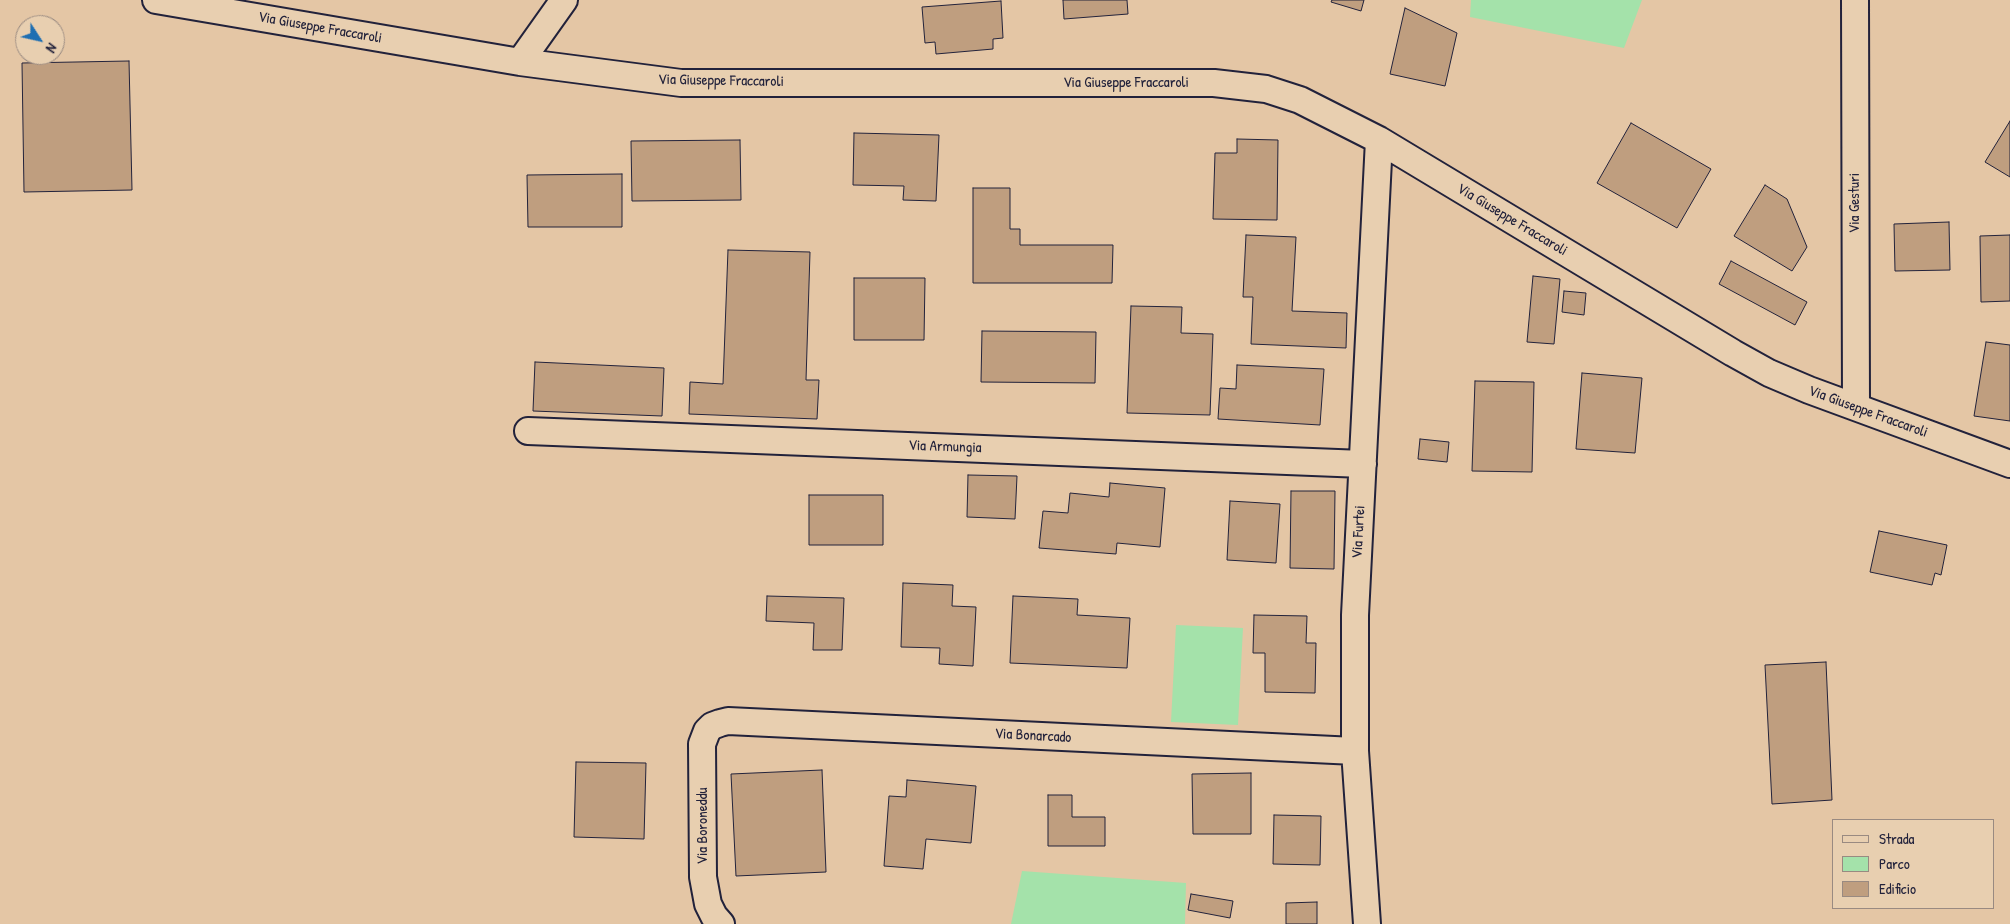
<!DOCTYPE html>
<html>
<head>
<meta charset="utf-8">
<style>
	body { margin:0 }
	#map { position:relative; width:2010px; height:924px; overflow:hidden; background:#e4c6a5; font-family:"Patrick Hand",sans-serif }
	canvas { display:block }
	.legend { position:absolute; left:1832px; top:819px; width:162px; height:90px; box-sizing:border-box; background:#e8cfb0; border:1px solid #998a81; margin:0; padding:6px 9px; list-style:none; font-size:15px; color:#22223b }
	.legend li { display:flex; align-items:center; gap:10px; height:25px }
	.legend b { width:25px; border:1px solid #998a81 }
	.north { position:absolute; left:15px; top:15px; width:50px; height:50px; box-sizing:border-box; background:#e8cfb0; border:1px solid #998a81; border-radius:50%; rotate:125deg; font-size:14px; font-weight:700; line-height:20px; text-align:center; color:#22223b }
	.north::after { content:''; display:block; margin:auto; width:18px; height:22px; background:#1f6fb2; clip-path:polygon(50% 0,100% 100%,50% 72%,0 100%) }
</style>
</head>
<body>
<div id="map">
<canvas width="2010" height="924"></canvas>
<ul class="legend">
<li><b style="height:6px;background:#e8cfb0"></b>Strada</li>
<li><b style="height:14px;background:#a4e2aa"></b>Parco</li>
<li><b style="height:14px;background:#bf9e7f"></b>Edificio</li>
</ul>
<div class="north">N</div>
</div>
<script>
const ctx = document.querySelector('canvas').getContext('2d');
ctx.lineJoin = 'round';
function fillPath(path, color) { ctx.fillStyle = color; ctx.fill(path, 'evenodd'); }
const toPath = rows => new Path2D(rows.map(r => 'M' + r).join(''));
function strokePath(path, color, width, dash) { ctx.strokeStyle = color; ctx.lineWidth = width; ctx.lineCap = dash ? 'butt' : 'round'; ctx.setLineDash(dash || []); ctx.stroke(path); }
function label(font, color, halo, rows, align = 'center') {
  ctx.font = font + ' "Patrick Hand",sans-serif'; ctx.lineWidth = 4; ctx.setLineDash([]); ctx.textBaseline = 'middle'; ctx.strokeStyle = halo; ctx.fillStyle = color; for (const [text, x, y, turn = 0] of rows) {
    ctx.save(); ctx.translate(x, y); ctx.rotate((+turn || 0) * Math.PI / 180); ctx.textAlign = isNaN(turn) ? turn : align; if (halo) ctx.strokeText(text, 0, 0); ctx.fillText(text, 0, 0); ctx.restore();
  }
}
fillPath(toPath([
	[1471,0,1642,0,1624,48,1470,17],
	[1176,625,1243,628,1238,725,1171,722],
	[1022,871,1186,883,1185,924,1011,924]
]), '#a4e2aa');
const building = toPath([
	[1063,0,1127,0,1128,14,1064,19,1063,0],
	[1332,0,1364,0,1361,11,1331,2,1332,0],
	[1001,1,1003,38,993,39,993,49,936,54,935,42,925,43,922,7,1001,1],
	[1405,8,1457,33,1445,86,1390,74,1405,8],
	[129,61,132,190,24,192,22,63,129,61],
	[2010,121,2010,177,1985,162,2010,121],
	[1631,123,1711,169,1677,228,1597,183,1631,123],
	[854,133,939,135,936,201,903,200,904,186,853,185,854,133],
	[1237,139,1278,140,1277,220,1213,219,1215,153,1237,153,1237,139],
	[740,140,741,200,632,201,631,141,740,140],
	[622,174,622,227,528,227,527,175,622,174],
	[1765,185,1787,199,1807,247,1792,271,1734,236,1765,185],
	[973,188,1010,188,1010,229,1020,229,1020,245,1113,245,1112,283,973,283,973,188],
	[1949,222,1950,270,1895,271,1894,224,1949,222],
	[1246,235,1296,237,1292,311,1347,313,1346,348,1251,344,1253,297,1243,297,1246,235],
	[2010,235,2010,301,1981,302,1980,236,2010,235],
	[728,250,810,252,806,380,819,380,817,419,689,414,690,382,723,384,728,250],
	[1731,261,1807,302,1795,325,1719,284,1731,261],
	[1533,276,1560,279,1554,344,1527,342,1533,276],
	[854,278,925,278,924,340,854,340,854,278],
	[1564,291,1586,293,1584,315,1562,312,1564,291],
	[1131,306,1182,307,1181,333,1213,334,1210,415,1127,413,1131,306],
	[982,331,1096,332,1095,383,981,382,982,331],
	[1986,342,2010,345,2010,421,1974,416,1986,342],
	[535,362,664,368,662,416,533,411,535,362],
	[1237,365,1324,369,1320,425,1218,419,1220,388,1236,389,1237,365],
	[1582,373,1642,378,1635,453,1576,449,1582,373],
	[1475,381,1534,382,1532,472,1472,471,1475,381],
	[1420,439,1449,442,1447,462,1418,459,1420,439],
	[968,475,1017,476,1015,519,967,517,968,475],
	[1110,483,1165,488,1160,547,1117,543,1116,554,1039,548,1043,511,1068,513,1070,493,1109,497,1110,483],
	[1291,491,1335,491,1334,569,1290,568,1291,491],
	[809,495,883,495,883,545,809,545,809,495],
	[1230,501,1280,504,1276,563,1227,560,1230,501],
	[1879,531,1947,545,1941,575,1935,573,1932,585,1870,572,1879,531],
	[903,583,953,585,952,606,976,607,973,666,939,664,940,648,901,647,903,583],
	[767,596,844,598,842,650,813,650,814,623,766,621,767,596],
	[1013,596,1078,599,1077,615,1130,618,1127,668,1010,663,1013,596],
	[1254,615,1307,616,1306,643,1316,643,1315,693,1265,692,1265,653,1253,653,1254,615],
	[1826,662,1832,800,1772,804,1765,665,1826,662],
	[576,762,646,763,644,839,574,837,576,762],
	[822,770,826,872,736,876,731,774,822,770],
	[1251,773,1251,834,1193,834,1192,774,1251,773],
	[907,780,976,786,971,843,926,839,923,869,884,866,889,796,906,797,907,780],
	[1048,795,1072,795,1072,817,1105,817,1105,846,1048,846,1048,795],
	[1274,815,1321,816,1320,865,1273,864,1274,815],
	[1191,894,1233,901,1230,918,1188,910,1191,894],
	[1317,902,1317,924,1286,924,1286,903,1317,902]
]);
fillPath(building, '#bf9e7f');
strokePath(building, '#22223b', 1);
const street = toPath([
	[156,0,520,62,681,83,1214,83,1266,89,1300,100,1379,140,1733,353,1769,373,1809,390,2010,464],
	[1855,0,1856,407],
	[520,62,564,0],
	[528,431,1363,464],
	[721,924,714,916,708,904,703,877,702,744,707,731,712,726,720,723,728,721,1355,751],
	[1367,924,1355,751,1355,615,1379,140]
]);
strokePath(street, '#22223b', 30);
strokePath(street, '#e8cfb0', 26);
label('15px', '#22223b', '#e8cfb0', [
	["Via Giuseppe Fraccaroli",320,28,10],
	["Via Giuseppe Fraccaroli",721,81,1],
	["Via Giuseppe Fraccaroli",1126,83],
	["Via Gesturi",1855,203,-90],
	["Via Giuseppe Fraccaroli",1512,220,31],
	["Via Giuseppe Fraccaroli",1868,412,20],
	["Via Armungia",945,447,2],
	["Via Furtei",1359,532,-87],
	["Via Bonarcado",1033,736,3],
	["Via Boroneddu",703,826,-90]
]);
</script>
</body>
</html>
